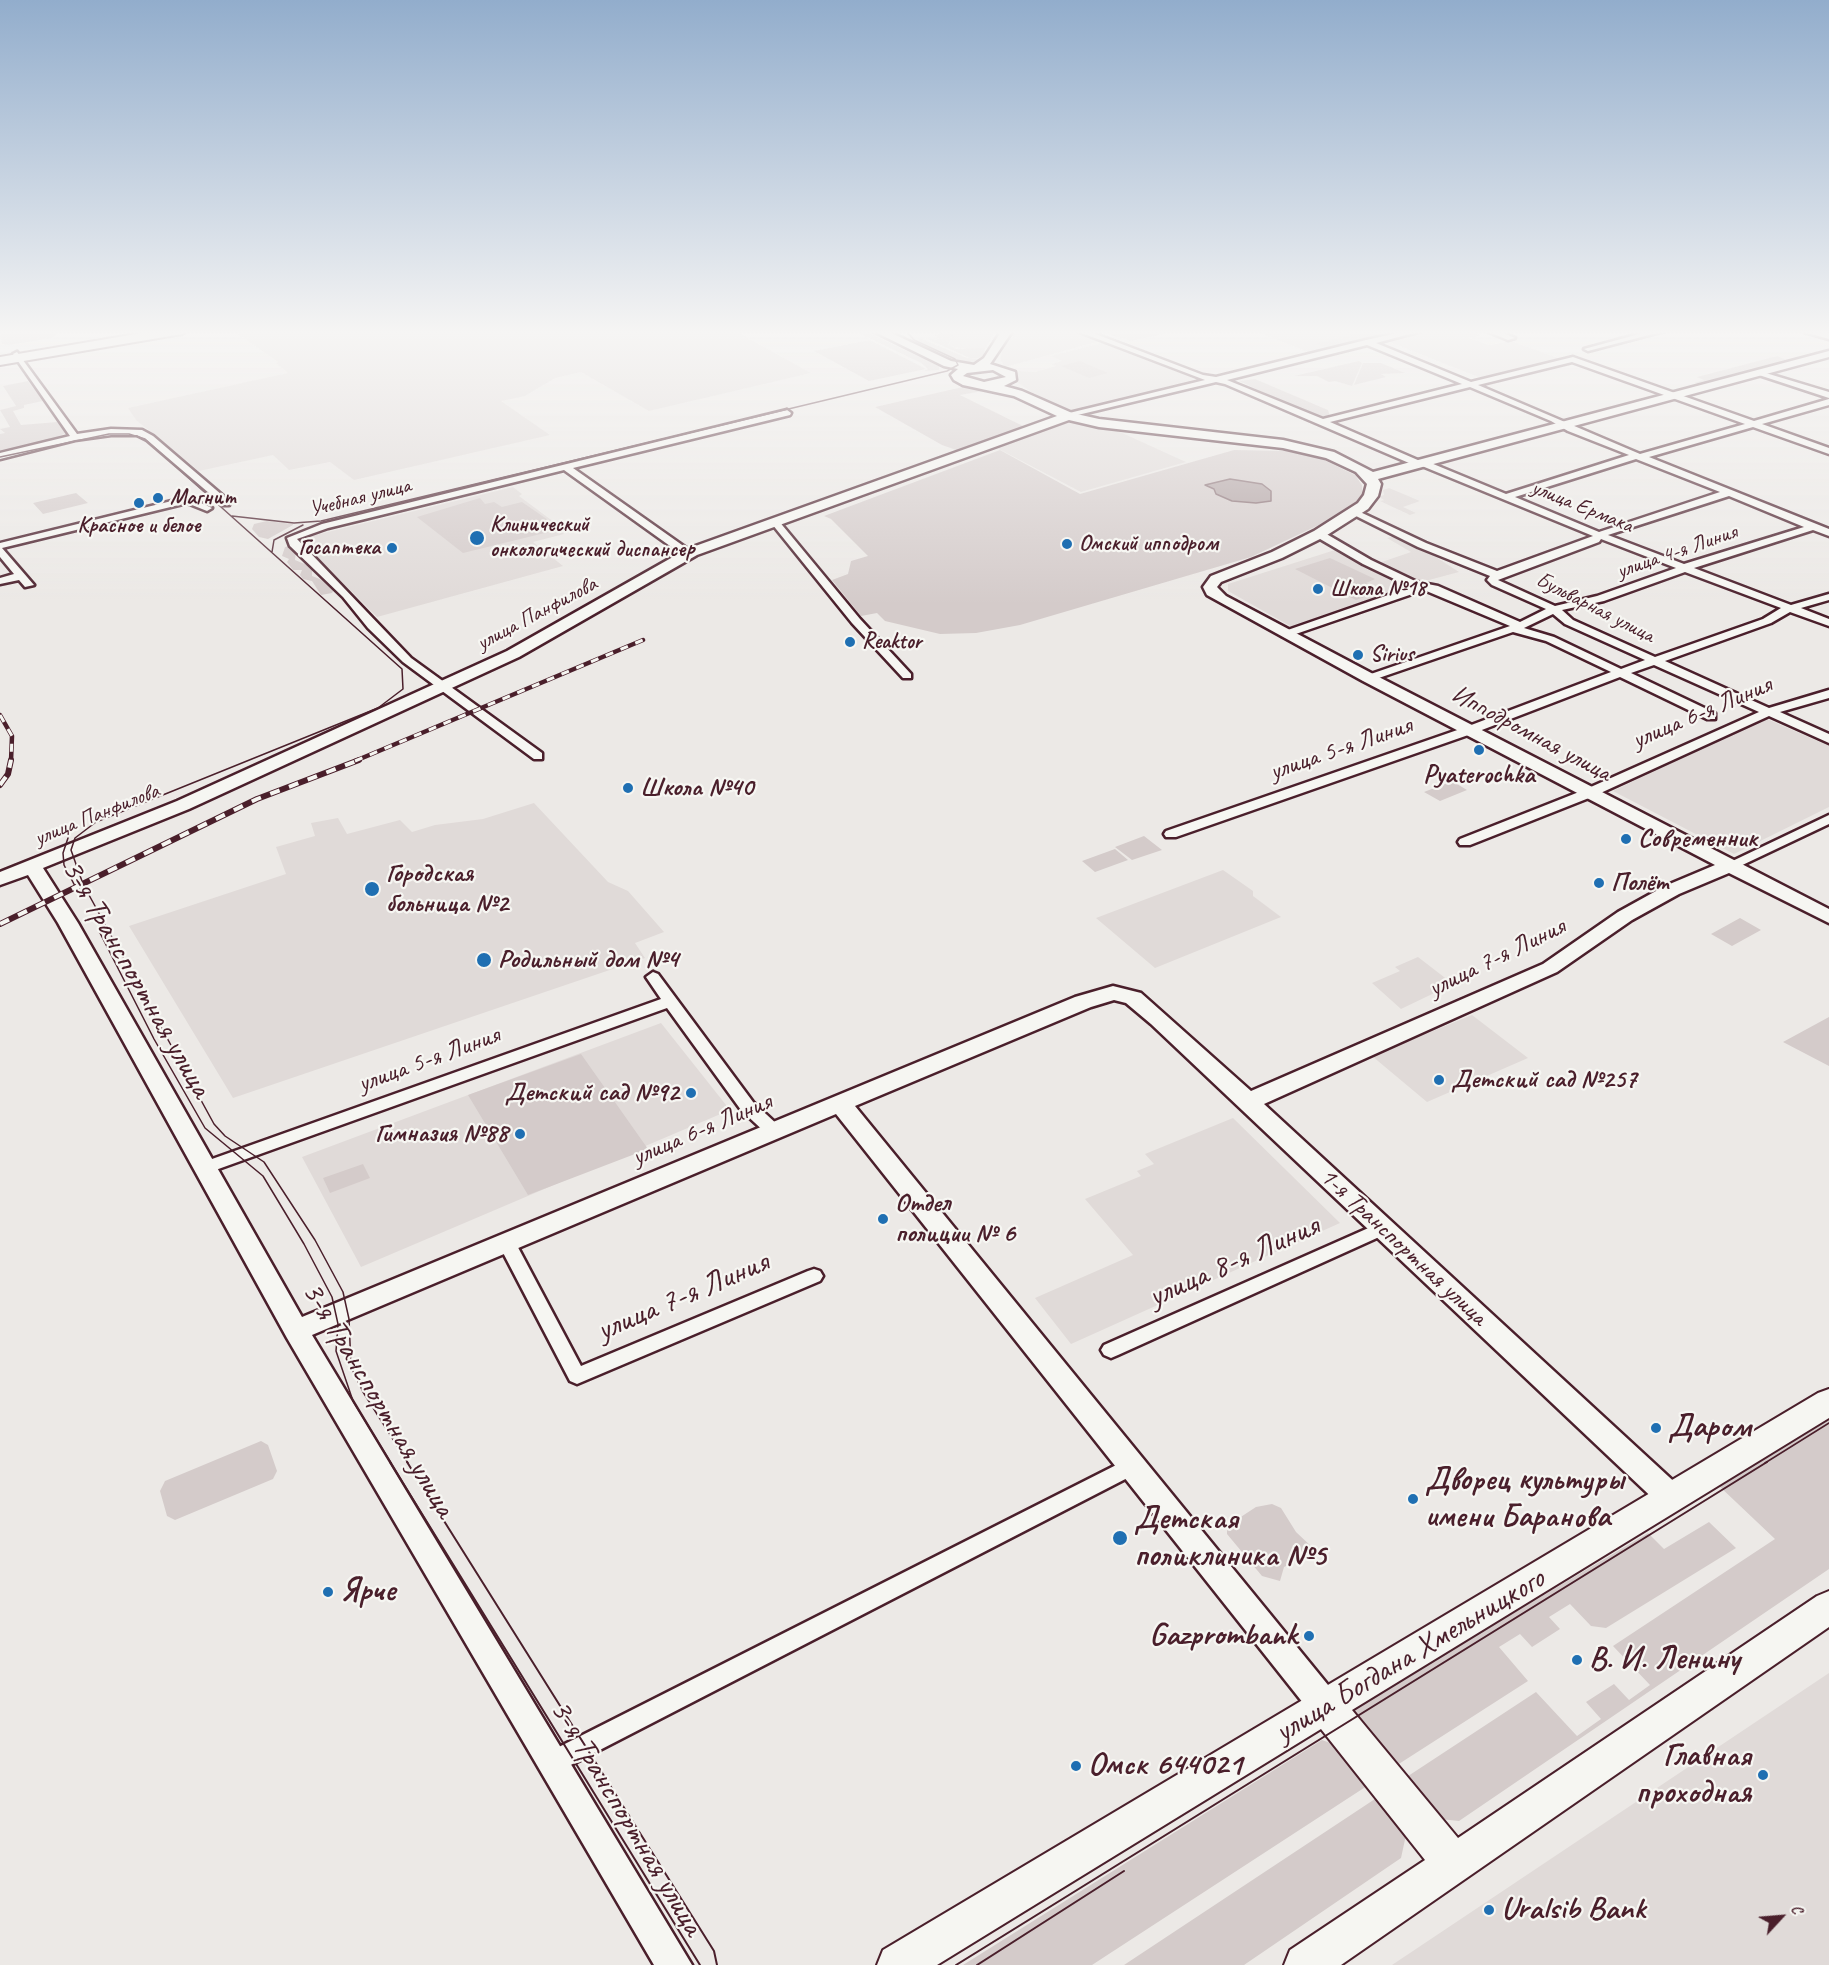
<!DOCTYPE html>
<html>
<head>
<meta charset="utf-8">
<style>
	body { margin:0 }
	#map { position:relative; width:1829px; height:1965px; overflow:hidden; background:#ece9e6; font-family:Caveat,sans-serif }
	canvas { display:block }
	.north { position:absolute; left:1751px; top:1887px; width:60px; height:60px; -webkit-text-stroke:4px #f6f6f2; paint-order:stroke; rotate:64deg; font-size:16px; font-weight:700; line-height:24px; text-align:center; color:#4a1f2b }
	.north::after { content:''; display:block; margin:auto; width:21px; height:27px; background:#4a1f2b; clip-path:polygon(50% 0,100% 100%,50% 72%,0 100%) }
</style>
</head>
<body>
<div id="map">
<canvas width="1829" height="1965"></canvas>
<div class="north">С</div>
</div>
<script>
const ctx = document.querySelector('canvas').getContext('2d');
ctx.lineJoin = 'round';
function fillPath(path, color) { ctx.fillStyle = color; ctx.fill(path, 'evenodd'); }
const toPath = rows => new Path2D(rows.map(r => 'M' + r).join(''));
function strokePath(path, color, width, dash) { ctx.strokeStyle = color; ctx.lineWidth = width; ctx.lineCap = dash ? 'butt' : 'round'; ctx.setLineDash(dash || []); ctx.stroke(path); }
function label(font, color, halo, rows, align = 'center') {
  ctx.font = font + ' Caveat,sans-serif'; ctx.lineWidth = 4.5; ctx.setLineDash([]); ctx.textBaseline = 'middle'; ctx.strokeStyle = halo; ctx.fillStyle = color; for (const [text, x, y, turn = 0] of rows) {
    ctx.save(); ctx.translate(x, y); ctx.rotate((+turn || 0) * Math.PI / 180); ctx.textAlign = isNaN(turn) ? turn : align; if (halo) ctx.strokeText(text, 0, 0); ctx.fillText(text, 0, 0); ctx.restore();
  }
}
fillPath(toPath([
	[249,330,733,330,811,373,649,411,581,372,555,378,525,396,501,401,550,435,354,480,330,462,289,470,273,455,199,471,136,420,128,408,288,373,276,363,278,362,238,334],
	[1017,330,1075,330,1104,340,1005,367,1000,359,1003,349],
	[1254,330,1400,330,1403,331,1310,353],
	[1437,330,1467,330,1479,335,1469,338,1490,345,1511,341,1561,359,1481,378,1387,341],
	[954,333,984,335,994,334,985,349,973,350,948,346],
	[1102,343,1196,379,1076,411,1068,411,1031,392,1017,382,1016,374,1019,371,1035,372,1056,366,1052,364,1062,361,1051,356],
	[1070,422,1109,427,1186,462,1081,492,995,447],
	[513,487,522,494,519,496,554,522,551,524,564,534,533,542,563,566,377,617,299,539],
	[1389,488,1420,501,1403,507,1416,513,1410,515,1380,501,1384,500,1379,497,1384,495,1383,490],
	[1398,535,1422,548,1459,572,1414,584,1379,563,1411,552,1387,538],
	[1335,550,1415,587,1292,627,1228,591,1228,584],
	[1765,718,1829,746,1829,807,1734,854,1613,791],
	[534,803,608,882,628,891,664,932,635,943,645,958,233,1098,129,926,286,874,276,847,315,836,311,823,338,818,347,834,400,820,412,832,435,825,483,819],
	[1223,870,1253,891,1253,896,1281,917,1155,968,1096,918],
	[1418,957,1453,984,1401,1009,1372,983,1400,971,1395,967],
	[1472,1015,1528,1058,1427,1102,1372,1056],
	[661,1023,730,1110,361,1267,302,1157],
	[1233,1118,1340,1223,1071,1344,1035,1298,1133,1255,1085,1199,1141,1176,1137,1171,1154,1164,1145,1154],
	[1829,1673,1829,1965,1392,1965]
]), '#e0dad8');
fillPath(toPath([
	[0,330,56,330,56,335,52,338,9,345,2,344],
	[984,330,998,330,994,334,984,335,954,333,948,345,956,349,985,348,984,356,978,358,970,358,925,338,936,340,939,339,935,335,939,334,949,332,975,333],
	[1096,330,1180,330,1131,341],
	[1372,330,1388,333,1327,347,1314,344],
	[867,332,939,366,939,370,924,371,928,369,921,363,859,333],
	[922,339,967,358,984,359,966,365,949,361,914,344,915,340],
	[870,340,926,369,869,381,814,351],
	[1816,352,1820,353,1701,385,1694,383,1704,380,1697,377,1777,356,1787,360],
	[1080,361,1108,373,1089,378,1061,366],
	[1359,361,1362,363,1352,386,1335,381,1329,382,1317,376,1294,376],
	[1363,363,1381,363,1405,373,1381,374,1386,377,1354,385],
	[1255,379,1328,410,1330,417,1314,416,1239,381],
	[28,381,43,401,24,405,24,408,13,411,21,425,57,422,66,433,46,442,0,454,0,434,5,433,0,429,10,427,0,410,16,406,3,386],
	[967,386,989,390,960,395,1025,427,959,451,942,445,875,407],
	[1000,450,1080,494,1234,450,1286,451,1320,458,1355,475,1362,485,1362,495,1356,505,1340,515,1251,557,1020,625,976,633,940,634,885,621,877,613,861,616,832,580,848,574,851,561,868,556,831,519,824,516],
	[76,493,88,503,43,514,33,503],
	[480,498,485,504,494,502,502,507,522,502,551,522,549,524,557,530,463,553,417,517],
	[267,521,293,524,293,525,268,539,259,537,252,529,254,524],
	[291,546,296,551,295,560,312,567,312,576,333,584,335,588,332,593,321,595,312,581,303,579,300,575,302,570,293,570,287,562,289,559,282,556,285,547],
	[1330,558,1375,579,1366,583,1381,591,1356,600,1295,569],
	[1452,781,1467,790,1440,801,1424,792],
	[1144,836,1162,850,1132,860,1115,847],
	[1115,849,1128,860,1095,872,1082,861],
	[1740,918,1761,930,1732,946,1711,934],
	[1829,1017,1829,1066,1783,1042],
	[581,1054,648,1149,528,1195,468,1095],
	[363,1164,370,1178,330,1193,323,1178],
	[1829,1415,1829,1569,1459,1821,1440,1819,1399,1782,1536,1692,1577,1736,1601,1719,1586,1702,1614,1684,1629,1700,1650,1685,1613,1646,1775,1539,1717,1484],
	[261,1441,268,1445,277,1471,273,1479,175,1520,167,1516,160,1491,165,1481],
	[1272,1504,1281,1508,1296,1532,1313,1548,1311,1554,1284,1567,1280,1581,1262,1576,1227,1534,1227,1526,1256,1507],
	[1709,1522,1736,1548,1606,1628,1591,1626,1570,1604,1549,1617,1560,1629,1532,1647,1520,1634,1499,1647,1528,1681,1391,1769,1347,1712,1648,1533,1664,1549],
	[1322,1740,1333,1744,1370,1784,1092,1965,963,1965],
	[1381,1795,1406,1835,1401,1858,1244,1965,1124,1965]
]), '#d4cbca');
const water = toPath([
	[1230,479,1262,484,1271,491,1271,501,1256,503,1232,501,1216,494,1214,489,1205,485,1230,479]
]);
fillPath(water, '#b1a2a3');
strokePath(water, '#886e73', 1.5);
const street = toPath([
	[1074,330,1085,330,1203,375,1216,377,1366,340,1411,330,1425,330,1376,343,1471,382,1573,357,1754,421,1829,399,1829,405,1762,424,1829,448,1829,454,1753,427,1649,457,1829,529,1829,536,1813,530,1694,568,1791,605,1829,594,1829,600,1801,608,1829,619,1829,626,1790,612,1771,623,1665,661,1769,708,1829,690,1829,698,1780,712,1829,734,1829,743,1769,716,1594,796,1470,845,1460,845,1458,842,1460,839,1584,790,1759,712,1654,665,1631,673,1715,713,1715,719,1707,719,1620,677,1474,733,1176,837,1166,837,1164,834,1166,831,1466,727,1611,672,1546,641,1513,632,1373,680,1365,680,1365,676,1510,626,1424,590,1290,636,1282,636,1282,632,1411,587,1363,564,1315,536,1315,532,1323,532,1371,560,1417,582,1438,586,1520,622,1546,609,1492,585,1487,580,1490,576,1418,547,1350,513,1358,511,1426,543,1497,571,1593,536,1422,466,1416,466,1225,384,1216,382,1065,418,1065,414,1205,380,1074,330],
	[1367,345,1462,384,1323,419,1227,380,1367,345],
	[1572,362,1745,424,1640,454,1478,385,1572,362],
	[1470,387,1551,421,1568,431,1629,455,1506,494,1426,461,1420,461,1330,422,1470,387],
	[1636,459,1720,492,1599,532,1515,497,1636,459],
	[1729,496,1804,527,1684,564,1608,535,1729,496],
	[1601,539,1676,568,1597,596,1555,606,1498,580,1599,542,1601,539],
	[1685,572,1781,608,1763,619,1655,657,1573,620,1562,610,1604,601,1685,572],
	[1553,614,1565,624,1645,660,1621,669,1554,637,1524,628,1553,614],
	[1484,330,1496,330,1515,338,1508,340,1484,330],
	[1654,330,1668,330,1588,351,1584,349,1654,330],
	[17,352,77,434,111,429,142,430,153,436,229,501,229,505,223,505,147,440,137,435,111,435,75,440,0,459,0,453,70,436,13,354,17,352],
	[1759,371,1829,392,1829,398,1759,375,1759,371],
	[787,410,791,413,790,415,573,468,692,552,692,556,684,556,564,470,328,528,297,539,411,658,542,753,542,759,534,759,403,662,368,628,343,597,290,546,287,538,322,524,787,410],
	[188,497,212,508,207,511,187,503,2,548,34,585,25,587,19,580,0,584,0,578,14,574,0,557,0,543,188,497],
	[772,520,778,520,860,619,911,674,911,678,903,678,852,623,772,524,772,520],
	[1829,815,1829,824,1734,869,1724,869,1722,866,1829,815],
	[653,972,658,974,753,1102,780,1127,782,1131,780,1135,768,1135,741,1110,667,1008,210,1172,198,1172,195,1168,198,1164,661,999,646,977,653,972],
	[1382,1222,1388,1223,1391,1228,1388,1233,1118,1355,1111,1358,1104,1355,1101,1350,1104,1345,1382,1222],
	[507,1236,513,1238,581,1366,808,1271,814,1269,820,1271,823,1276,820,1281,577,1384,570,1381,498,1243,501,1238,507,1236],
	[1132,1457,1139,1460,1142,1466,1139,1472,561,1770,553,1774,545,1770,541,1762,545,1754,1132,1457]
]);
const secondary = toPath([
	[871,330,885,330,951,361,974,365,984,358,1002,330,1013,330,990,364,1015,372,1016,380,1004,386,1022,391,1072,413,1099,419,1283,440,1334,452,1373,472,1829,351,1829,357,1378,479,1381,484,1378,496,1368,509,1324,537,1282,558,1221,582,1217,587,1226,596,1375,675,1829,909,1829,923,1729,873,1679,894,1632,920,1557,972,1264,1104,1681,1488,1686,1497,1681,1506,1671,1509,1661,1506,1151,1024,1126,1003,1114,1000,1091,1007,855,1106,1337,1696,1342,1707,1337,1718,1326,1722,1315,1718,836,1114,312,1335,692,1965,654,1965,287,1338,58,923,28,875,0,885,0,872,177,801,507,651,687,549,1057,416,1014,396,963,385,954,380,951,375,958,369,944,366,871,330],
	[993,370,1006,377,984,382,963,376,967,373,993,370],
	[1069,420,1099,427,1283,448,1326,458,1356,472,1367,484,1364,495,1358,503,1314,531,1272,552,1211,576,1203,587,1207,595,1363,681,1715,865,1665,886,1618,912,1543,964,1251,1091,1141,993,1113,986,1075,997,302,1317,78,923,43,868,189,809,519,657,697,555,1069,420],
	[1803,330,1829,333,1829,339,1804,332,1803,330]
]);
const primary = toPath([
	[160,330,188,330,182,334,0,365,0,357,160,330],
	[1829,1389,1829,1418,1352,1710,1458,1838,1817,1596,1829,1591,1829,1627,1341,1965,1284,1965,1290,1950,1425,1860,1321,1729,937,1965,877,1965,883,1950,1818,1393,1829,1389]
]);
strokePath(street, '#4a1f2b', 5);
strokePath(secondary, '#4a1f2b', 5);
strokePath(primary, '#4a1f2b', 4);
fillPath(street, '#f6f6f2');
fillPath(secondary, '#f6f6f2');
fillPath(primary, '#f6f6f2');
strokePath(toPath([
	[0,457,109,434,129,434,145,439,402,669,403,689,378,708,96,822,75,838,71,850,83,884,214,1124,225,1136,264,1162,315,1240,343,1292,349,1319,351,1367,363,1392,408,1463],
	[232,516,294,523,321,521,947,371,958,365,955,359,914,340,905,330],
	[272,552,274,540,303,525],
	[68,838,63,853,64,865,76,888],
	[99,931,154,1039,205,1128,263,1176,304,1244,332,1297,338,1324,336,1351,353,1401,391,1463],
	[1765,1463,1829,1423]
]), '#4a1f2b', 1.5);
strokePath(toPath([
	[390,1462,700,1965],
	[407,1462,714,1951,717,1965],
	[956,1965,1767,1462],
	[977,1965,1124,1871]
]), '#4a1f2b', 2);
const railFar1 = toPath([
	[0,715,12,736,11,761],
	[355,761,643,640]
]);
const rail = toPath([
	[0,785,8,774,11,760],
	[0,924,257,799,359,760]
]);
strokePath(railFar1, '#4a1f2b', 4.5);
strokePath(rail, '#4a1f2b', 6);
strokePath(railFar1, '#f6f6f2', 3, [8]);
strokePath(rail, '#f6f6f2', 4, [10]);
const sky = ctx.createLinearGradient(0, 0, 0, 605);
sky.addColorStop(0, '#92adcc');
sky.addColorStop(0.55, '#f6f5f4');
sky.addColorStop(1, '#f6f5f400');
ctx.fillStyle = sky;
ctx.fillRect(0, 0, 1829, 605);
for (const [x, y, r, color] of [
	[158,498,6,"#1f6fb2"],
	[139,503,6,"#1f6fb2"],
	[477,538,8,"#1f6fb2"],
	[1067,544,6,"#1f6fb2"],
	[392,548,6,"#1f6fb2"],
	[1318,589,6,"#1f6fb2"],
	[850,642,6,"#1f6fb2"],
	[1358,655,6,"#1f6fb2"],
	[1479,750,6,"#1f6fb2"],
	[628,788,6,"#1f6fb2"],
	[1626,839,6,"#1f6fb2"],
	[1599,883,6,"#1f6fb2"],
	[372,889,8,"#1f6fb2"],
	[484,960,8,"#1f6fb2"],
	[1439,1080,6,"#1f6fb2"],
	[691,1093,6,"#1f6fb2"],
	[520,1134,6,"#1f6fb2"],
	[883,1219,6,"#1f6fb2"],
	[1656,1428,6,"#1f6fb2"],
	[1413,1499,6,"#1f6fb2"],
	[1120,1538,8,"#1f6fb2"],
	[328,1592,6,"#1f6fb2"],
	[1309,1636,6,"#1f6fb2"],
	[1577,1660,6,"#1f6fb2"],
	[1076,1766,6,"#1f6fb2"],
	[1763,1775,6,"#1f6fb2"],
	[1489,1910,6,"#1f6fb2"]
]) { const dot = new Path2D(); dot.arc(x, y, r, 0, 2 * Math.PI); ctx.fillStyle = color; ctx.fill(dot); strokePath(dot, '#f6f6f2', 2); }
label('bold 22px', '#4a1f2b', '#f6f6f2', [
	["Магнит",170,498],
	["Клинический",490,525],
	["онкологический диспансер",490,550],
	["Красное и белое",139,526,"center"],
	["Омский ипподром",1079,544],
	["Госаптека",380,548,"right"],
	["Школа №18",1330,589],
	["Reaktor",862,642],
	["Sirius",1370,655]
], 'left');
label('22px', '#4a1f2b', '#f6f6f2', [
	["Учебная улица",360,498,-14],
	["улица Ермака",1582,507,22],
	["улица 4-я Линия",1677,552,-19],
	["Бульварная улица",1595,608,27],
	["улица Панфилова",537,614,-28],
	["улица Панфилова",97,815,-22]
]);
label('26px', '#4a1f2b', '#f6f6f2', [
	["улица 6-я Линия",1702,713,-23],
	["Ипподромная улица",1531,734,28],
	["улица 5-я Линия",1341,749,-19],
	["улица 7-я Линия",1497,958,-26],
	["улица 5-я Линия",429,1060,-20],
	["улица 6-я Линия",702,1130,-23],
	["1-я Транспортная улица",1403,1247,43]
]);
label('bold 26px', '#4a1f2b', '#f6f6f2', [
	["Pyaterochka",1479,775,"center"],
	["Школа №40",640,788],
	["Современник",1638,839],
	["Городская",386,874],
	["больница №2",386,904],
	["Полёт",1611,883],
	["Родильный дом №4",498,960],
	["Детский сад №257",1451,1080],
	["Детский сад №92",679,1093,"right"],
	["Гимназия №88",508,1134,"right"],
	["Отдел",895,1204],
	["полиции № 6",895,1234]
], 'left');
label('32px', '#4a1f2b', '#f6f6f2', [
	["3-я Транспортная улица",136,979,60],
	["улица 8-я Линия",1234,1262,-24],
	["улица 7-я Линия",683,1297,-23],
	["3-я Транспортная улица",378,1400,59],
	["улица Богдана Хмельницкого",1410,1656,-31],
	["3-я Транспортная улица",626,1818,59]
]);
label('bold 32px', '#4a1f2b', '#f6f6f2', [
	["Даром",1668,1428],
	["Дворец культуры",1425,1481],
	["имени Баранова",1425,1518],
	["Детская",1134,1520],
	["поликлиника №5",1134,1557],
	["Ярче",340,1592],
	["Gazprombank",1297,1636,"right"],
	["В. И. Ленину",1589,1660],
	["Главная",1751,1757,"right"],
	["проходная",1751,1794,"right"],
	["Омск 644021",1088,1766],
	["Uralsib Bank",1501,1910]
], 'left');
</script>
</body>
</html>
